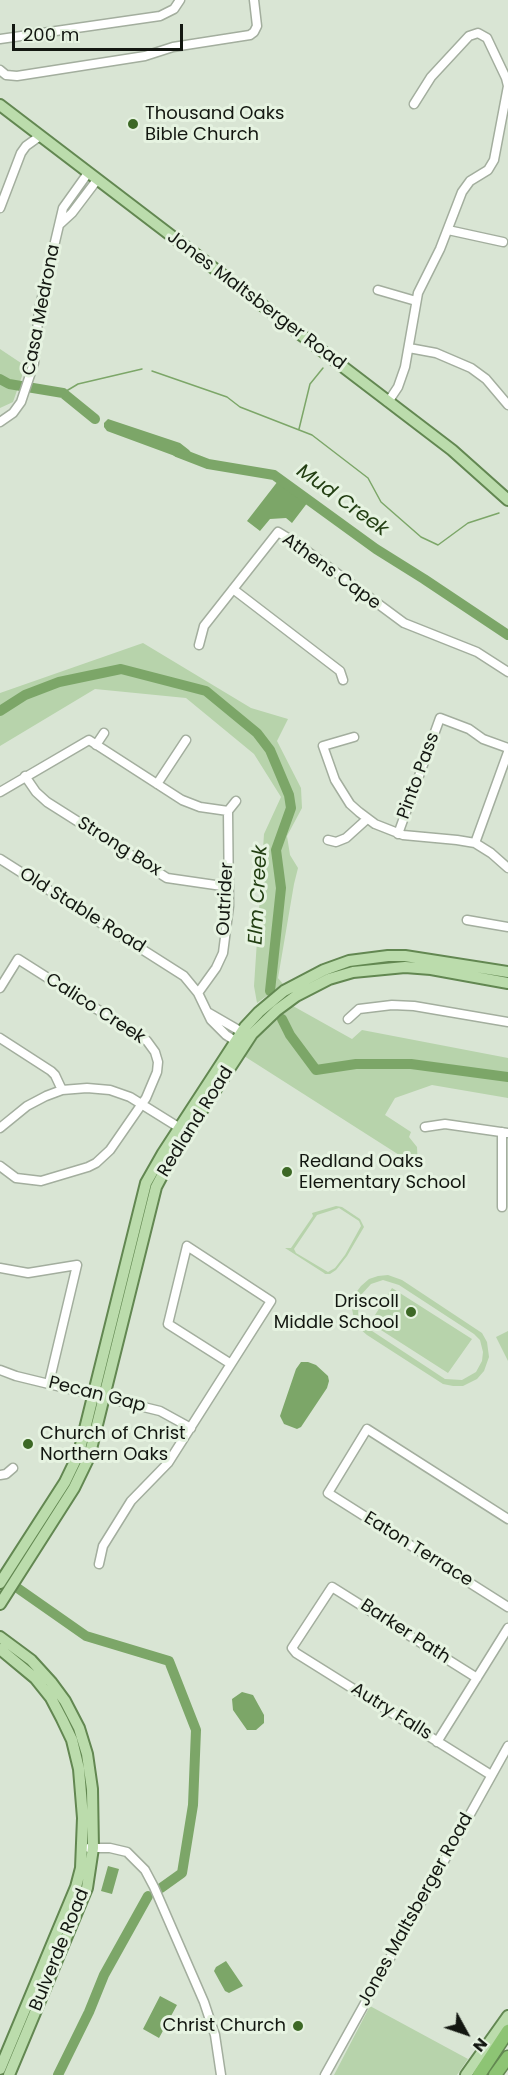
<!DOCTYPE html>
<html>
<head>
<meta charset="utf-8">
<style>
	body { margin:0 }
	#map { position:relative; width:508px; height:2075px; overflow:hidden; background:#d9e5d4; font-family:Poppins,sans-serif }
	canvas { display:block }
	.north { position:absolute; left:436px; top:2003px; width:60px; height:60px; -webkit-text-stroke:4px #e6f3e1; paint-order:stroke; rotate:130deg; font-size:16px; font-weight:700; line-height:24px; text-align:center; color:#131711 }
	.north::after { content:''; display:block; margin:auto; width:21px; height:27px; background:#131711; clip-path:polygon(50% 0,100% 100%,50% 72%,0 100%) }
	.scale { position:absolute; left:12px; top:24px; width:171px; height:27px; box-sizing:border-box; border:3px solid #131711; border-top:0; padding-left:8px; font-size:18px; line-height:21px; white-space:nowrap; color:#131711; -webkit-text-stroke:4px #e6f3e1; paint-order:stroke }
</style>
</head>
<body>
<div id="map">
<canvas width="508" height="2075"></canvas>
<div class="north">N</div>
<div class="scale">200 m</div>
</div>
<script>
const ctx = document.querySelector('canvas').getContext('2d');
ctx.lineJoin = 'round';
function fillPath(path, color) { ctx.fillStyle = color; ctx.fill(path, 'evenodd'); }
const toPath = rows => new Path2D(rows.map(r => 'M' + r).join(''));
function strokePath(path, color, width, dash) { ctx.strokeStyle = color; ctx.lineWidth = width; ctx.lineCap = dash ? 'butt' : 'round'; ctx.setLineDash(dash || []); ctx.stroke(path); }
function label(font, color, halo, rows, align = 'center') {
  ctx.font = font + ' Poppins,sans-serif'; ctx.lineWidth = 6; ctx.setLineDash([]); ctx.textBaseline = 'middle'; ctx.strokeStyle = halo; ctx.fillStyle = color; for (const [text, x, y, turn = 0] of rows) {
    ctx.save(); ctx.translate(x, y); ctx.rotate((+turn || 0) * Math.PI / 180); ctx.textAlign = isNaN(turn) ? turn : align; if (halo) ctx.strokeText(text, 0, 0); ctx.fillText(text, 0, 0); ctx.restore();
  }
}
fillPath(toPath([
	[0,349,21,363,22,376,13,402,0,408],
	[143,643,251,708,288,719,277,741,301,788,302,808,287,836,290,855,298,868,294,884,278,978,283,984,257,1003,254,986,264,834,281,797,254,754,186,698,95,689,0,746,0,693],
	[293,1006,352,1039,362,1030,508,1058,508,1098,432,1085,395,1098,385,1115,411,1132,409,1137,417,1147,418,1167,244,1056,262,1032],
	[336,1206,342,1207,360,1219,364,1227,347,1256,336,1270,330,1274,325,1274,324,1273,285,1248,291,1248,313,1216,312,1213],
	[339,1208,359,1221,361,1226,345,1255,335,1268,328,1272,296,1253,294,1249,317,1215],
	[388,1275,402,1280,482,1333,487,1342,489,1357,484,1371,477,1379,463,1386,453,1386,443,1384,367,1335,359,1328,354,1319,352,1309,355,1294,361,1286,369,1279,378,1276],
	[383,1280,399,1285,474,1334,480,1340,483,1352,482,1361,476,1372,462,1380,445,1379,366,1327,358,1313,360,1296,371,1284],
	[392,1288,472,1339,448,1373,370,1323],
	[508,1331,508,1361,496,1337],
	[370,2006,468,2059,457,2075,334,2075]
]), '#b7d3ab');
fillPath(toPath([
	[108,419,180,443,189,450,192,454,190,460,183,459,107,431,104,427,104,423],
	[278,481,308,502,292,523,286,518,270,519,260,531,247,521],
	[301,1362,308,1362,316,1365,328,1376,329,1381,327,1388,301,1427,297,1429,284,1424,280,1416,296,1369],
	[242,1692,253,1695,264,1715,264,1723,256,1730,247,1730,233,1710,232,1699],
	[108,1866,119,1869,112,1894,101,1891],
	[226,1961,243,1986,229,1993,225,1991,214,1971,216,1967],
	[160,1996,177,2005,159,2038,143,2029]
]), '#7ca668');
strokePath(toPath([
	[152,371,227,397,240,407,312,435,368,478,381,502,421,537,438,545,468,523,499,513],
	[63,393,78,384,142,369],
	[299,429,310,384,323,368]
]), '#7ca668', 1.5);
strokePath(toPath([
	[0,379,9,384,63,393,95,419],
	[177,452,208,464,274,475,376,549,424,579,508,635],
	[0,711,25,695,59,682,121,669,206,691,257,733,270,750,289,795,291,808,276,850,281,888,270,991],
	[282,1019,290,1035,316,1070,356,1064,411,1064,508,1077],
	[16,1587,86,1636,169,1661,196,1730,193,1805,182,1873,161,1888],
	[58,2075,89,2012,104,1975,148,1896]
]), '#7ca668', 10);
const minor = toPath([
	[0,39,160,16,174,9,180,0],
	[0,70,6,75,17,76,145,56,173,47,250,35,254,32,257,26,254,0],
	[0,208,21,153,26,146,40,136],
	[60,224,72,213,97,180],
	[448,230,503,242],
	[378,290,416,301],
	[409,348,436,353,471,368,486,379,508,405],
	[388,402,398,387,405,367,418,293,440,249,462,192,470,181,488,170,494,160,508,86,506,78,487,38,478,33,469,36,431,77,414,104],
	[0,422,13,413,21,402,34,363,39,310,63,208,88,173],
	[233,589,340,671,343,680],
	[199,645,204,626,278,532,296,543,404,623,477,652,508,672],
	[354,737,323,746,335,780,350,804,359,812,375,824,403,835,457,840,475,843,491,853,508,868],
	[96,745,104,733],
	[25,776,36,792,47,802,167,878,229,887],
	[157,784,186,740],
	[0,792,89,740,182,800,200,807,228,811],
	[398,834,440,718,469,729,483,739,508,748],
	[328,840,336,842,346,838,367,819],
	[475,843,508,752],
	[0,859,184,976,198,993,211,1020,226,1035,240,1044],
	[467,920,508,927],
	[0,988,18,959,147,1041,155,1052,158,1062,157,1072,146,1098,110,1150,96,1163,88,1167,41,1181,16,1178,0,1166],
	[198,993,216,968,223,953,229,906,228,811,236,801],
	[209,1013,247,1035],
	[348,1019,359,1009,392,1005,414,1006,508,1022],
	[0,1038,51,1071,55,1075,62,1090],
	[425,1127,445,1124,508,1133],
	[0,1128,27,1106,46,1096,62,1090,87,1088,110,1090,130,1097,183,1130],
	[502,1132,502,1207],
	[0,1268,28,1273,77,1265,49,1383],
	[0,1370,16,1376,160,1411,191,1428],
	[0,1475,6,1474,13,1468],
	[508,1519,367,1429,328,1493,508,1607],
	[99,1564,103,1546,131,1501,168,1463,271,1301,187,1246,168,1324,231,1364],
	[477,1678,332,1587,292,1648,296,1653,491,1775],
	[437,1742,508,1628],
	[89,1848,110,1848,127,1852,145,1870,154,1887,204,2002,215,2035,221,2075],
	[325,2075,508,1746]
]);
const major = toPath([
	[0,105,452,450,508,500],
	[0,1583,65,1482,79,1453,146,1183,163,1153,245,1027,259,1012,284,991,324,970,349,961,388,956,405,956,508,972],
	[0,1604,74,1488,89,1457,156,1187,173,1155,252,1034,277,1010,296,996,329,979,353,972,405,967,431,969,508,983],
	[0,1637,31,1660,51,1682,65,1701,79,1728,87,1754,92,1789,93,1848,87,1888,9,2075],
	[0,1649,35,1678,51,1698,62,1719,72,1740,79,1769,83,1818,81,1868,76,1887,0,2069],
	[466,2075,508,2016]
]);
const highway = toPath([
	[479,2075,508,2031],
	[495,2075,508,2057]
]);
strokePath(minor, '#a3ae9e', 11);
strokePath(major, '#628751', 14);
strokePath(highway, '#628751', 15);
strokePath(minor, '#fff', 8);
strokePath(major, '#bbdcac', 10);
strokePath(highway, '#8dc474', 12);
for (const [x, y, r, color] of [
	[133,124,6,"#3c6825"],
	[287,1172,6,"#3c6825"],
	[411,1312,6,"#3c6825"],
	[28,1444,6,"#3c6825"],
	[298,2026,6,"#3c6825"]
]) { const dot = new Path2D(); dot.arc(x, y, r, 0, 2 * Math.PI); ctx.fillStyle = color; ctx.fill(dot); strokePath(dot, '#e6f3e1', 2); }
label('18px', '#131711', '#e6f3e1', [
	["Thousand Oaks",145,114],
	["Bible Church",145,135],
	["Redland Oaks",299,1162],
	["Elementary School",299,1183],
	["Driscoll",399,1302,"right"],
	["Middle School",399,1323,"right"],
	["Church of Christ",40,1434],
	["Northern Oaks",40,1455],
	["Christ Church",286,2026,"right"]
], 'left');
label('18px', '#131711', '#e6f3e1', [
	["Jones Maltsberger Road",256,301,37],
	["Casa Medrona",42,310,-79],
	["Athens Cape",331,572,36],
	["Pinto Pass",419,776,-70],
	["Strong Box",119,847,32],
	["Outrider",226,899,-87],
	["Old Stable Road",82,911,32],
	["Calico Creek",95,1009,33],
	["Redland Road",196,1122,-58],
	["Pecan Gap",97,1395,14],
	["Eaton Terrace",418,1550,32],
	["Barker Path",405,1632,33],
	["Autry Falls",391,1712,32],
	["Jones Maltsberger Road",416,1910,-61],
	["Bulverde Road",60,1950,-68]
]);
label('italic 20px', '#223e12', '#e6f3e1', [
	["Mud Creek",342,501,36],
	["Elm Creek",259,895,-87]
]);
</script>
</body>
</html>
